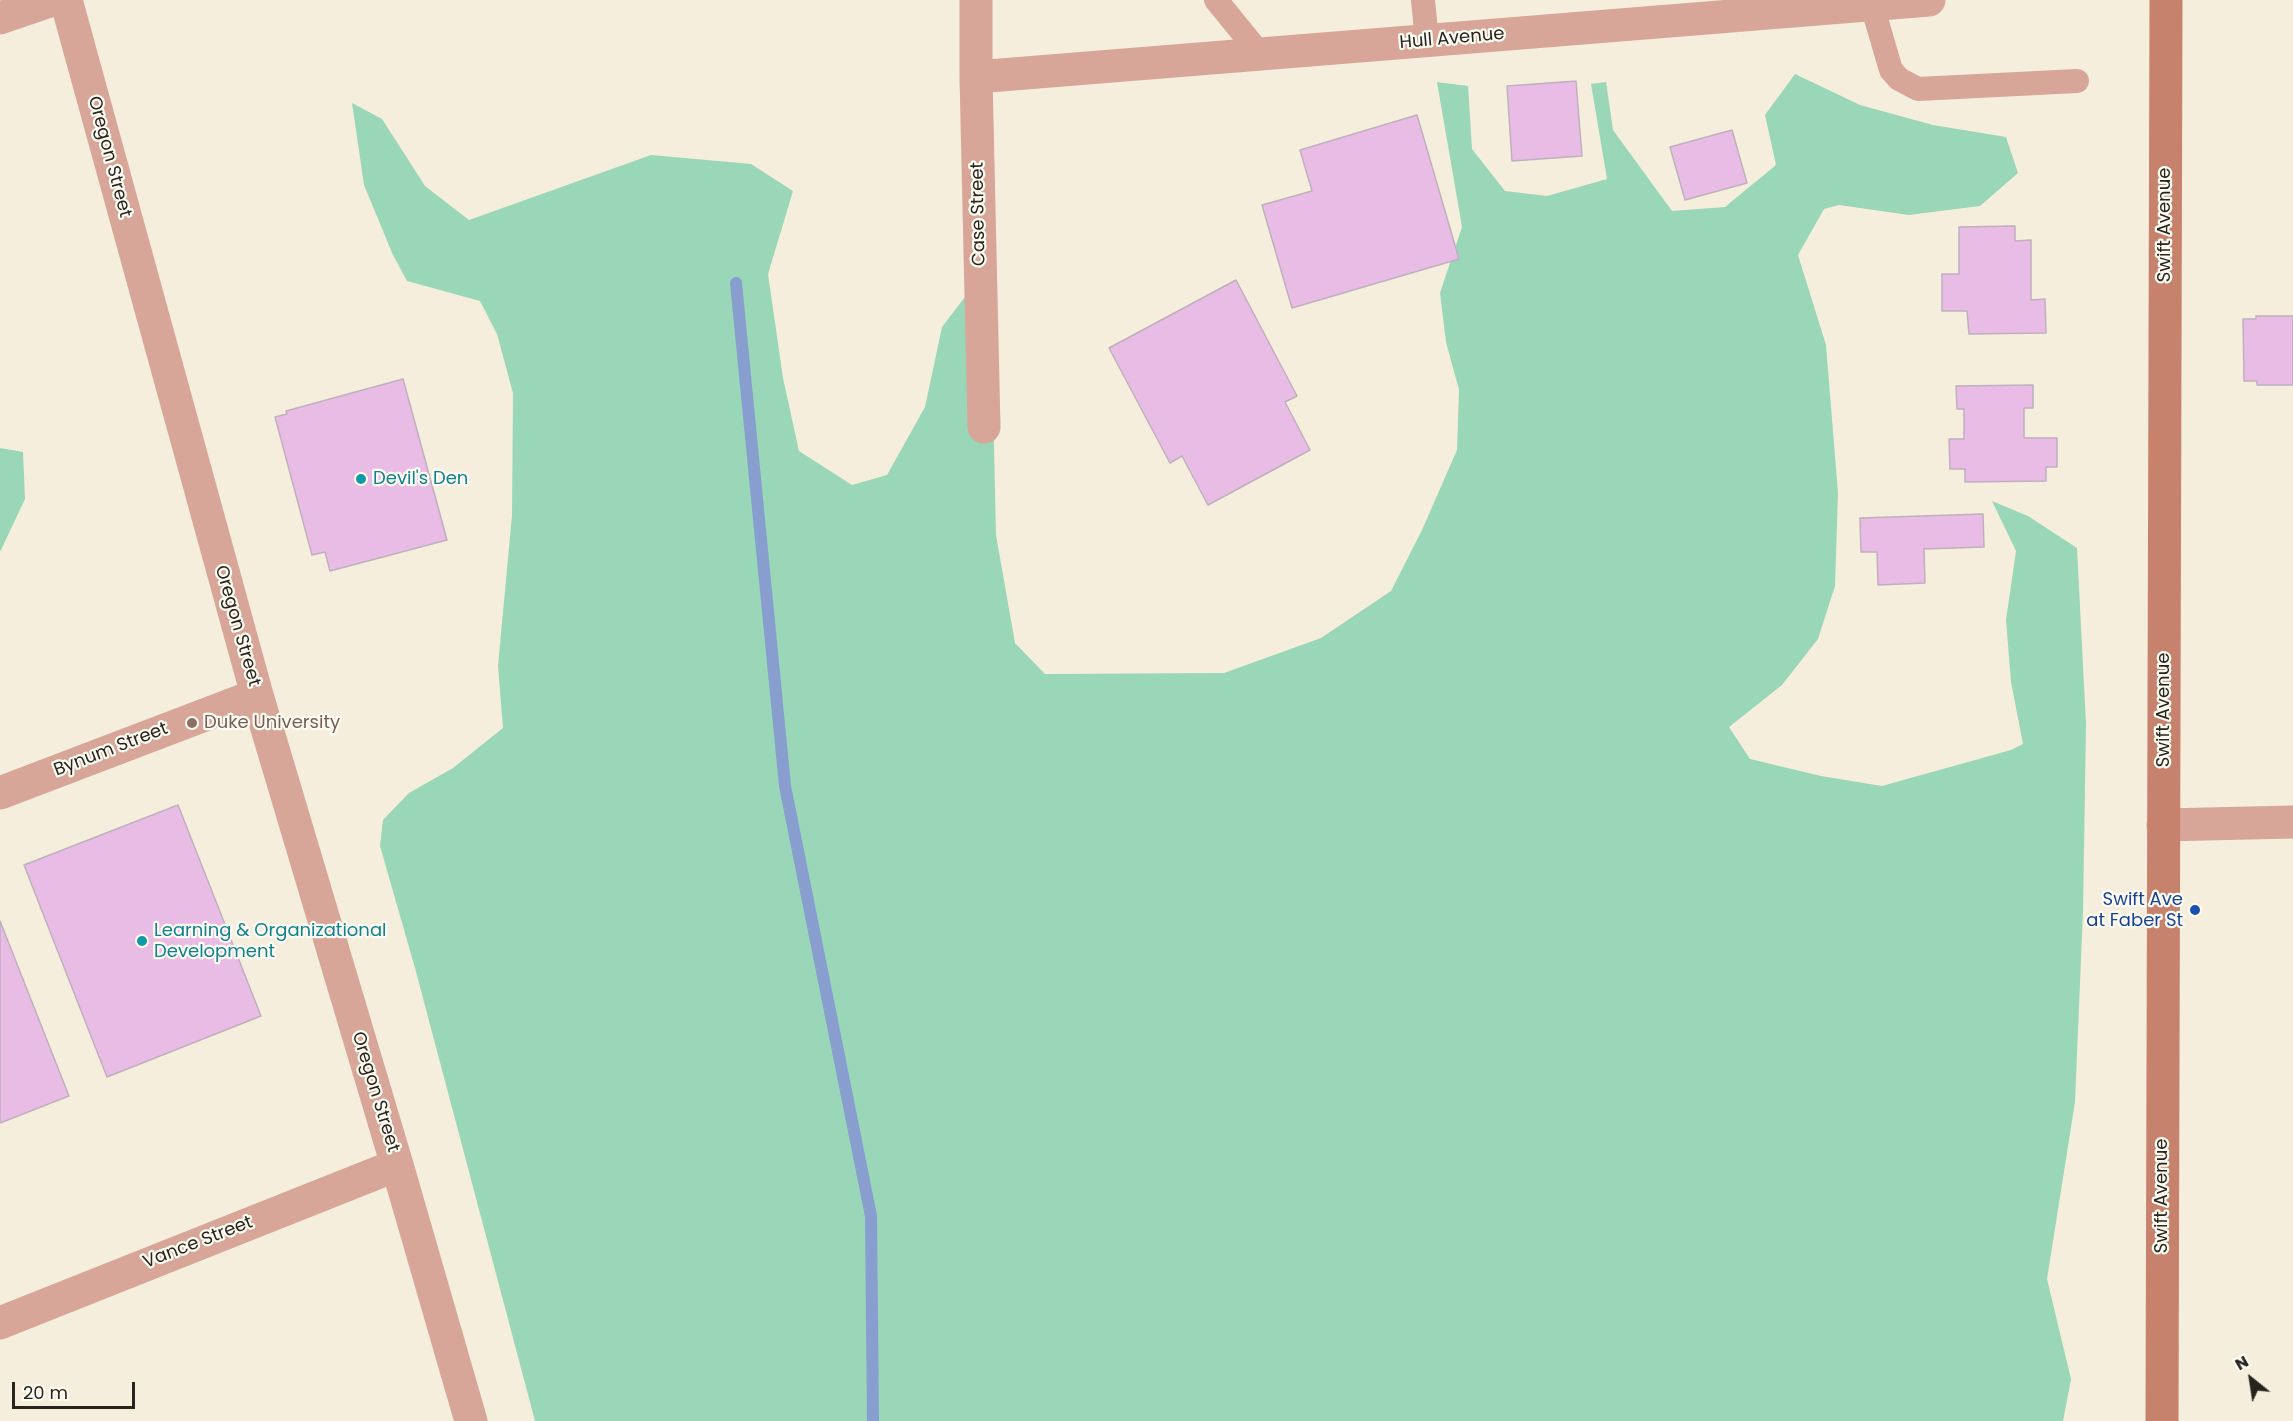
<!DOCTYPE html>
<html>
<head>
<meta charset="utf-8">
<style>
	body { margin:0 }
	#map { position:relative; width:2293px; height:1421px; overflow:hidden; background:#f5eedc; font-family:Poppins,sans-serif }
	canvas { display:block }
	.north { position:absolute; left:2221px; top:1349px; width:60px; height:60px; -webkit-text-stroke:4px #fffcf4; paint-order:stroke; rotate:330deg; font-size:16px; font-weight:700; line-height:24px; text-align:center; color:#26241d }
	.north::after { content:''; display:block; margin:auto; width:21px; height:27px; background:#26241d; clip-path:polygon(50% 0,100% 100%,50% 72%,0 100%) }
	.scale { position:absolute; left:12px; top:1382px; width:123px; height:27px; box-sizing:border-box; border:3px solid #26241d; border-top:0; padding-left:8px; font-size:18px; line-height:21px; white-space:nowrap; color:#26241d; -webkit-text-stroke:4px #fffcf4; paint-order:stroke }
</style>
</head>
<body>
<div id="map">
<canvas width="2293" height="1421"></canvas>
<div class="north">N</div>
<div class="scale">20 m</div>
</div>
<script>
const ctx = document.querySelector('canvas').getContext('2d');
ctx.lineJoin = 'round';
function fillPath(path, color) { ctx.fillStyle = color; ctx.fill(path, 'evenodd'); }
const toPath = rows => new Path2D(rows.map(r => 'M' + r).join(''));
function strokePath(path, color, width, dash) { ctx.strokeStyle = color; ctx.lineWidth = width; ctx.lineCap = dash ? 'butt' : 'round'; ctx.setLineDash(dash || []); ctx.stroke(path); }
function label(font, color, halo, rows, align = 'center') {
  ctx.font = font + ' Poppins,sans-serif'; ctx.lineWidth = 4.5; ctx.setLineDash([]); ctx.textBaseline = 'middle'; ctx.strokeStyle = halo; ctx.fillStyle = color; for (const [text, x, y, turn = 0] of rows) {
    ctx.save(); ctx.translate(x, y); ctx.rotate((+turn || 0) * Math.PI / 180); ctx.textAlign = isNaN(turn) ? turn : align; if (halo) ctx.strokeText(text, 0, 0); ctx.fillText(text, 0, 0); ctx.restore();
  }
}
fillPath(toPath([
	[1795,74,1860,105,1933,125,2006,137,2018,173,1980,206,1909,215,1839,205,1824,209,1798,255,1826,345,1838,493,1835,586,1818,639,1782,685,1729,727,1750,759,1821,776,1882,786,2011,750,2023,744,2011,682,2006,620,2016,551,1992,501,2028,516,2077,548,2086,724,2083,911,2075,1102,2047,1279,2071,1379,2063,1421,535,1421,415,968,380,846,383,820,409,793,453,768,503,728,498,666,512,515,513,393,497,334,480,301,407,281,393,255,364,185,352,103,382,119,425,186,469,220,651,155,751,164,793,191,768,274,783,378,799,451,852,485,887,475,925,407,942,327,965,297,991,312,996,535,1015,643,1045,674,1224,673,1321,638,1391,591,1422,530,1457,450,1459,390,1446,342,1440,293,1462,227,1437,82,1468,86,1472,149,1505,191,1547,196,1607,179,1591,84,1606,82,1613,130,1672,211,1725,207,1776,165,1765,115],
	[0,448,23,452,25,499,0,552]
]), '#9ad6b8');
strokePath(toPath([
	[736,283,785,786,871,1216,873,1421]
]), '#879ece', 12);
const building = toPath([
	[1576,81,1582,156,1512,161,1507,86,1576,81],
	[1417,115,1459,259,1292,308,1262,205,1312,191,1300,150,1417,115],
	[1732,130,1747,183,1685,200,1670,147,1732,130],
	[2015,226,2015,241,2031,240,2031,300,2045,299,2046,333,1969,334,1967,311,1942,311,1942,274,1959,274,1959,227,2015,226],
	[1236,280,1297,396,1285,402,1310,450,1208,505,1182,456,1170,463,1109,348,1236,280],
	[2256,316,2293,316,2293,385,2257,385,2257,381,2244,381,2243,319,2256,319,2256,316],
	[403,379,447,540,330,571,325,552,312,555,275,417,287,414,286,411,403,379],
	[2033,385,2033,408,2024,408,2024,438,2057,438,2057,467,2046,467,2046,481,1965,482,1965,469,1950,469,1949,439,1964,439,1964,409,1957,409,1956,386,2033,385],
	[1983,514,1984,547,1924,549,1925,583,1878,585,1877,552,1861,552,1860,518,1983,514],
	[178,805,261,1016,107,1077,24,865,178,805],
	[0,921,69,1096,0,1123,0,921]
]);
fillPath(building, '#e9bce6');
strokePath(building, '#bfb0be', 1.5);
strokePath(toPath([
	[1216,0,1260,54],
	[1423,0,1427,41],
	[1872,5,1891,70,1899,79,1918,89,2077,81]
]), '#d7a698', 24);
strokePath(toPath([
	[66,0,257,695,397,1165,471,1421],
	[976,0,976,77,984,427],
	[0,18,53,0],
	[976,77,1929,0],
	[0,793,257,695],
	[2163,825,2293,822],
	[0,1323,397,1165]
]), '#d7a698', 33);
strokePath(toPath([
	[2162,1421,2166,0]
]), '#c7826d', 33);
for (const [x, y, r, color] of [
	[361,479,6,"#0f9aa8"],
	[192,723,6,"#8d6e63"],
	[2195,910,6,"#1a4fb4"],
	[142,941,6,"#0f9aa8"]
]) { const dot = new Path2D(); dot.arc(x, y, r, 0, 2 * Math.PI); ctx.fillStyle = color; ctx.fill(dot); strokePath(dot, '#fffcf4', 2); }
label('18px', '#26241d', '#fffcf4', [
	["Hull Avenue",1452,39,-5],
	["Oregon Street",109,157,75],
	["Case Street",979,214,-91],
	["Swift Avenue",2165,225,-90],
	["Oregon Street",237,626,74],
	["Swift Avenue",2164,710,-90],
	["Bynum Street",111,750,-21],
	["Oregon Street",375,1092,73],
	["Swift Avenue",2162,1196,-90],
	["Vance Street",198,1243,-21]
]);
label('18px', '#0d838f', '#fffcf4', [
	["Devil's Den",373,479],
	["Learning & Organizational",154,931],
	["Development",154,952]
], 'left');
label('18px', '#785e54', '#fffcf4', [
	["Duke University",204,723]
], 'left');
label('18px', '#164399', '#fffcf4', [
	["Swift Ave",2183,900],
	["at Faber St",2183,921]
], 'right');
</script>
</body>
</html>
